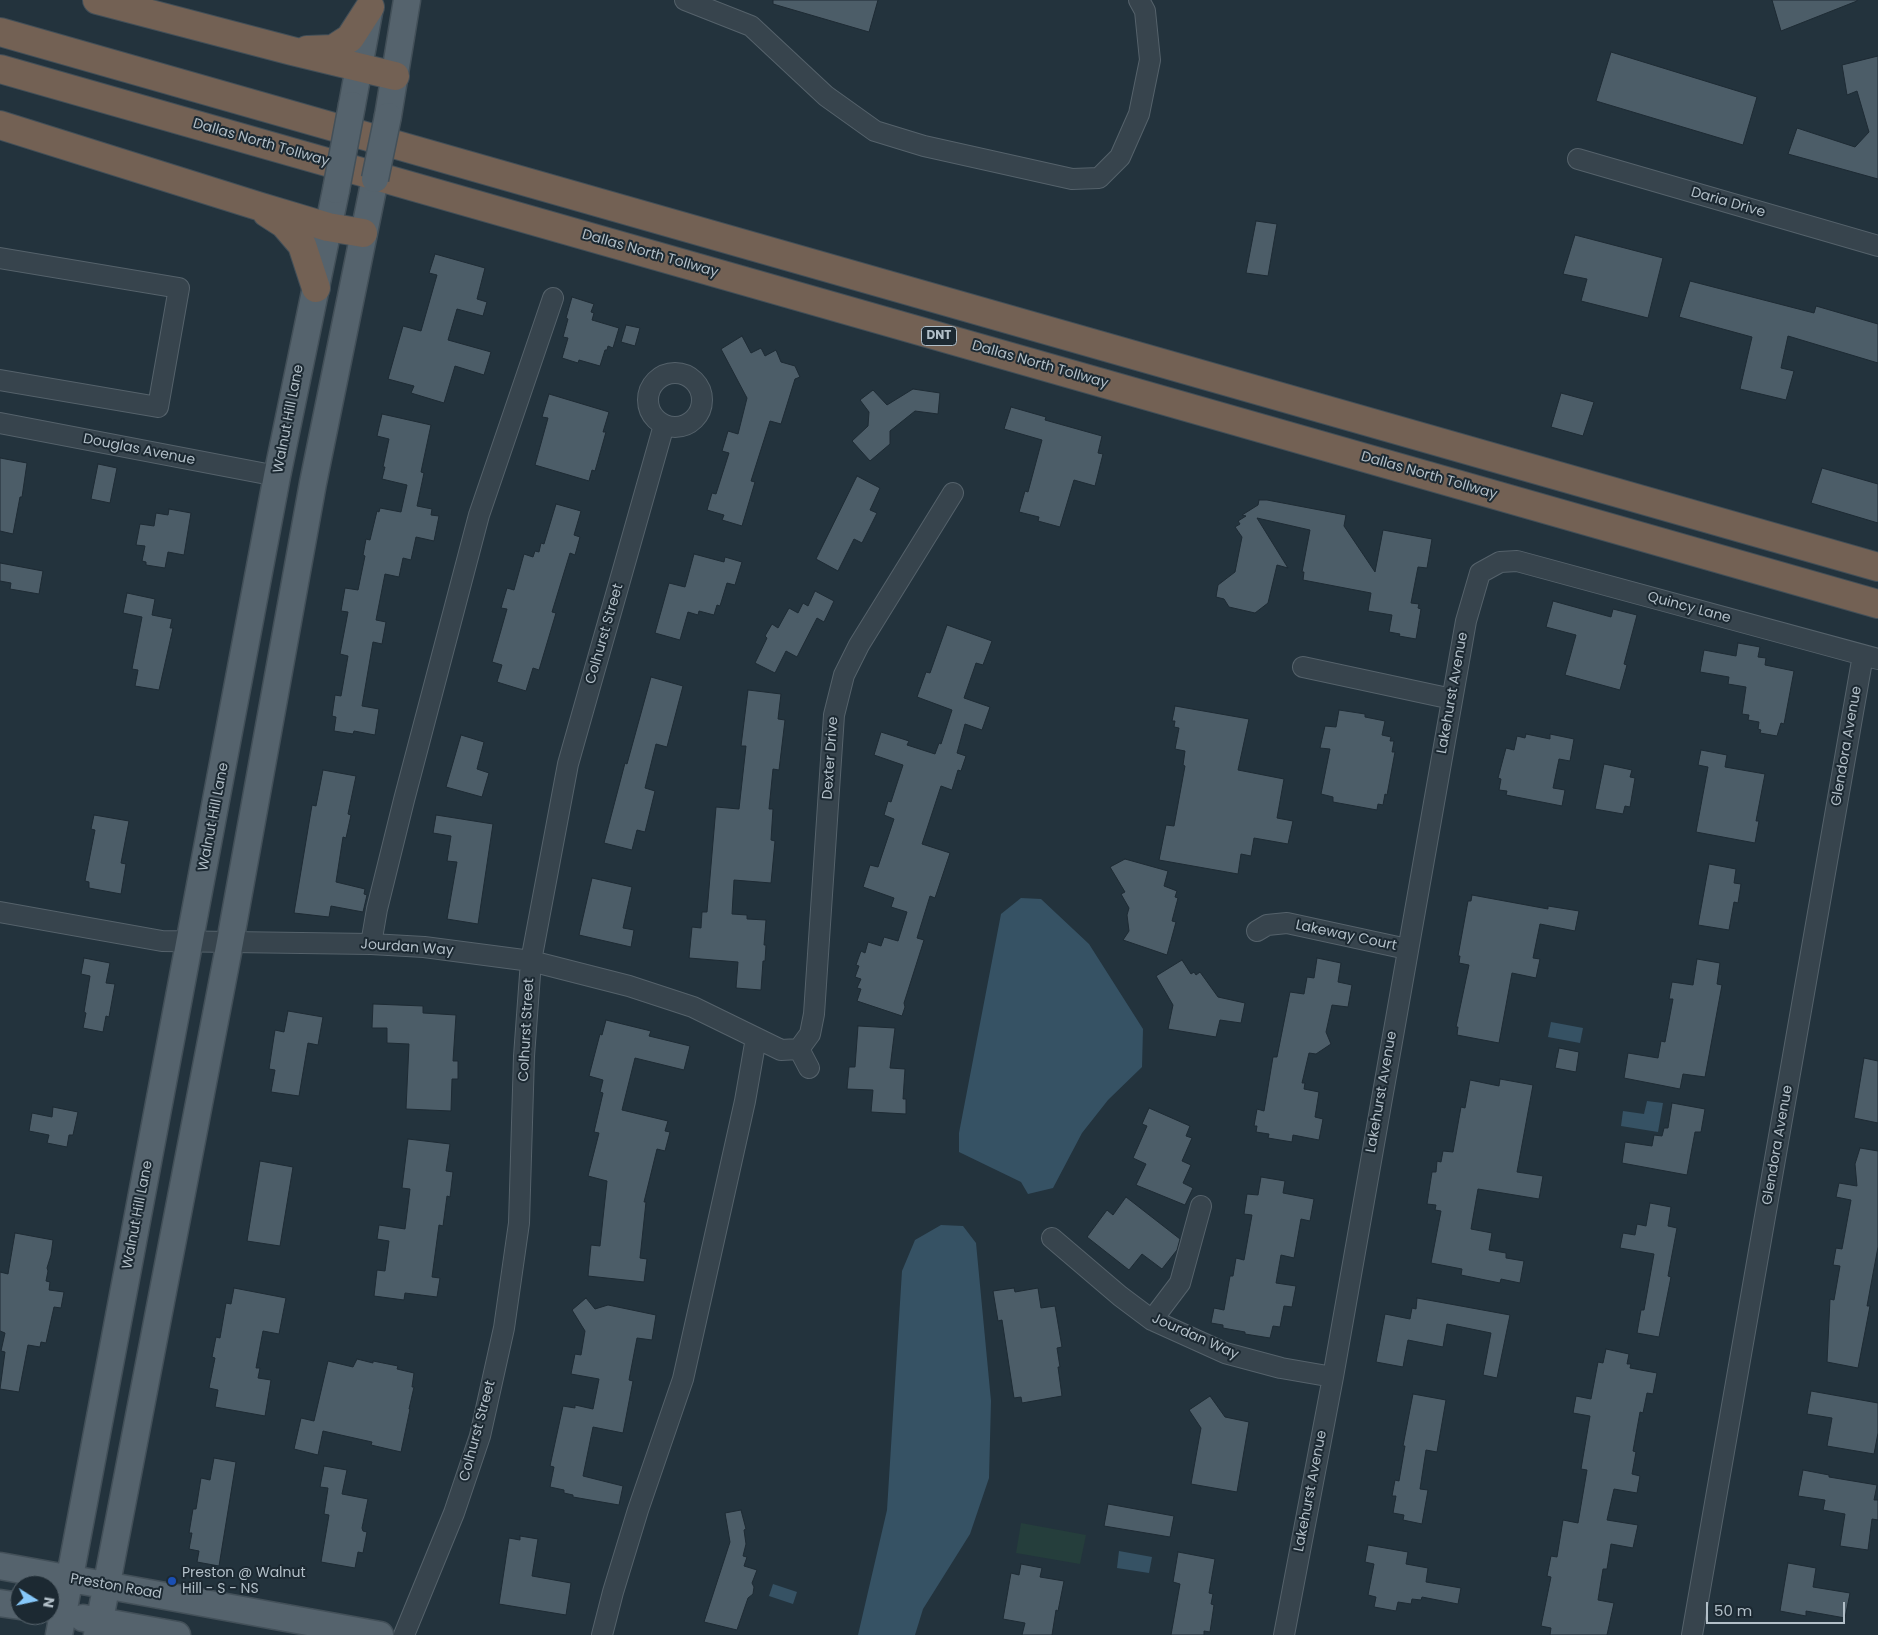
<!DOCTYPE html>
<html>
<head>
<meta charset="utf-8">
<style>
	body { margin:0 }
	#map { position:relative; width:1878px; height:1635px; overflow:hidden; background:#23333d; font-family:Poppins,sans-serif }
	canvas { display:block }
	.north { position:absolute; left:10px; top:1575px; width:50px; height:50px; box-sizing:border-box; background:#1c2932; border:1px solid #58656e; border-radius:50%; rotate:100deg; font-size:14px; font-weight:700; line-height:20px; text-align:center; color:#b2bfc8 }
	.north::after { content:''; display:block; margin:auto; width:18px; height:22px; background:#86c8fa; clip-path:polygon(50% 0,100% 100%,50% 72%,0 100%) }
	.scale { position:absolute; left:1706px; top:1602px; width:139px; height:22px; box-sizing:border-box; border:2px solid #b2bfc8; border-top:0; padding-left:6px; font-size:15px; line-height:18px; white-space:nowrap; color:#b2bfc8; -webkit-text-stroke:4px #1c2932; paint-order:stroke }
</style>
</head>
<body>
<div id="map">
<canvas width="1878" height="1635"></canvas>
<div class="north">N</div>
<div class="scale">50 m</div>
</div>
<script>
const ctx = document.querySelector('canvas').getContext('2d');
ctx.lineJoin = 'round';
function fillPath(path, color) { ctx.fillStyle = color; ctx.fill(path, 'evenodd'); }
const toPath = rows => new Path2D(rows.map(r => 'M' + r).join(''));
function strokePath(path, color, width, dash) { ctx.strokeStyle = color; ctx.lineWidth = width; ctx.lineCap = dash ? 'butt' : 'round'; ctx.setLineDash(dash || []); ctx.stroke(path); }
function label(font, color, halo, rows, align = 'center') {
  ctx.font = font + ' Poppins,sans-serif'; ctx.lineWidth = 4; ctx.setLineDash([]); ctx.textBaseline = 'middle'; ctx.strokeStyle = halo; ctx.fillStyle = color; for (const [text, x, y, turn = 0] of rows) {
    ctx.save(); ctx.translate(x, y); ctx.rotate((+turn || 0) * Math.PI / 180); ctx.textAlign = isNaN(turn) ? turn : align; if (halo) ctx.strokeText(text, 0, 0); ctx.fillText(text, 0, 0); ctx.restore();
  }
}
fillPath(toPath([
	[1021,1523,1086,1535,1080,1564,1016,1553]
]), '#253e3c');
fillPath(toPath([
	[1021,898,1041,899,1089,944,1143,1029,1142,1067,1108,1100,1082,1133,1053,1188,1028,1194,1021,1182,959,1152,959,1133,1001,914],
	[1551,1022,1583,1028,1580,1043,1548,1037],
	[1647,1101,1663,1103,1658,1132,1621,1126,1623,1111,1644,1114],
	[941,1225,963,1226,976,1243,991,1401,989,1478,970,1534,923,1609,915,1635,858,1635,887,1510,902,1271,915,1240],
	[1119,1551,1152,1557,1149,1573,1117,1568],
	[773,1584,797,1592,793,1604,769,1596]
]), '#365264');
const building = toPath([
	[773,0,878,0,869,32,773,4,773,0],
	[1772,0,1857,0,1857,1,1781,31,1772,0],
	[1611,52,1757,97,1743,145,1596,101,1611,52],
	[1878,56,1878,179,1788,154,1797,128,1855,147,1869,132,1857,91,1847,95,1842,65,1878,56],
	[1256,221,1277,224,1268,276,1246,273,1256,221],
	[1575,235,1663,258,1648,318,1581,301,1587,279,1563,274,1575,235],
	[435,254,485,268,477,299,487,302,483,316,457,309,448,340,491,352,484,375,455,366,444,403,411,393,414,386,388,379,403,326,421,331,437,275,429,273,435,254],
	[1690,281,1814,313,1816,306,1878,324,1878,363,1788,336,1781,368,1794,371,1786,400,1740,389,1752,337,1679,317,1690,281],
	[572,297,594,304,591,312,594,313,592,320,619,328,613,348,608,346,607,350,605,350,600,366,579,360,578,363,562,358,568,338,563,337,568,319,566,318,572,297],
	[626,325,640,328,635,346,621,342,626,325],
	[742,336,751,353,761,348,765,356,776,350,781,362,795,366,800,377,795,379,781,424,770,421,751,481,755,482,742,526,722,520,724,515,707,510,712,493,716,494,729,453,722,451,728,431,738,434,747,398,721,349,742,336],
	[913,389,940,393,938,414,915,411,890,431,890,444,870,461,852,441,868,426,869,412,860,400,873,390,887,405,913,389],
	[1561,393,1594,402,1583,436,1551,427,1561,393],
	[549,394,609,412,603,432,606,432,595,471,592,470,589,481,535,465,548,418,542,417,549,394],
	[1011,407,1046,417,1045,420,1102,436,1098,453,1103,454,1095,486,1074,480,1060,527,1038,521,1039,517,1019,512,1025,491,1028,492,1042,440,1004,429,1011,407],
	[382,414,431,425,421,472,424,473,417,506,432,509,431,515,439,516,434,541,416,537,411,560,403,558,399,577,385,574,376,620,386,622,382,644,373,642,362,706,379,709,375,735,354,731,353,734,334,731,336,717,332,716,335,695,341,696,348,656,340,654,348,612,341,611,345,588,358,590,365,556,363,555,366,539,370,540,377,511,379,512,380,508,401,512,407,485,382,479,385,467,383,467,389,439,377,436,382,414],
	[0,458,27,463,22,497,20,497,13,534,0,531,0,458],
	[98,464,117,468,110,503,91,499,98,464],
	[1822,468,1878,484,1878,523,1811,503,1822,468],
	[857,476,880,488,870,510,877,513,862,543,854,539,838,571,816,559,857,476],
	[1259,500,1267,500,1346,515,1344,526,1375,572,1383,530,1432,539,1427,568,1418,567,1411,603,1419,604,1418,608,1421,609,1416,639,1399,636,1400,634,1389,632,1392,615,1368,611,1371,593,1303,580,1304,572,1302,572,1310,530,1257,518,1288,568,1277,565,1268,603,1255,613,1229,607,1224,599,1216,597,1218,585,1235,572,1242,537,1235,527,1240,524,1238,521,1246,516,1242,515,1258,505,1259,500],
	[556,504,581,511,574,535,580,537,575,555,570,553,552,612,556,613,539,670,533,668,526,691,497,682,502,665,492,662,507,609,501,608,507,588,514,590,524,554,533,557,535,551,539,552,541,543,544,544,556,504],
	[169,509,191,513,184,555,168,552,165,568,146,565,146,562,142,561,145,546,136,545,140,524,154,526,156,513,168,515,169,509],
	[694,554,724,562,725,557,742,562,735,585,727,583,720,606,717,605,714,615,699,611,698,615,688,612,680,640,655,633,669,583,685,587,694,554],
	[0,563,43,571,39,594,10,589,11,583,0,581,0,563],
	[815,591,834,601,824,622,817,618,797,657,786,651,775,673,755,663,767,638,765,636,772,624,778,628,789,608,798,613,803,603,808,606,815,591],
	[127,593,155,599,152,615,172,619,170,628,173,628,159,690,135,686,138,670,132,669,142,617,123,613,127,593],
	[1553,601,1611,617,1613,609,1637,615,1624,664,1627,665,1620,690,1565,675,1576,635,1546,627,1553,601],
	[947,625,992,641,983,665,976,663,964,698,990,707,982,730,965,724,957,753,966,756,961,771,958,770,952,790,941,786,922,844,950,853,935,898,930,896,917,938,924,940,904,1003,905,1007,902,1016,857,1001,861,989,857,988,861,979,855,977,859,966,856,965,861,951,865,953,868,942,881,946,884,937,898,941,907,912,891,907,894,898,863,887,870,865,878,867,894,819,884,815,888,801,891,802,903,765,874,755,881,732,909,741,907,745,935,754,939,743,941,744,952,710,917,697,926,672,930,673,947,625],
	[1738,643,1760,647,1758,657,1766,658,1765,665,1794,671,1784,724,1781,723,1777,736,1760,733,1761,730,1758,729,1759,722,1748,720,1749,715,1742,714,1746,687,1728,684,1729,677,1700,672,1704,650,1736,656,1738,643],
	[651,677,683,686,667,747,656,744,645,788,655,791,645,832,637,830,632,850,604,843,625,763,627,764,651,677],
	[748,690,781,694,778,719,785,720,779,770,773,769,769,809,773,809,771,840,775,841,771,883,734,880,732,914,747,915,747,919,766,920,764,945,766,945,765,961,763,961,761,990,736,988,738,962,689,958,692,927,701,928,702,912,707,912,716,807,739,809,746,746,741,746,748,690],
	[1175,706,1249,719,1238,770,1284,779,1277,818,1293,821,1288,844,1254,838,1251,856,1241,854,1238,874,1159,860,1166,825,1174,826,1185,766,1183,765,1185,751,1175,749,1179,728,1174,727,1175,721,1172,721,1175,706],
	[1339,710,1365,714,1365,717,1385,721,1382,735,1391,737,1390,741,1394,741,1392,752,1395,752,1387,795,1385,794,1383,805,1378,804,1377,810,1333,802,1333,797,1321,794,1330,749,1320,748,1325,726,1336,727,1339,710],
	[1526,734,1550,739,1550,734,1574,739,1570,761,1559,759,1553,788,1565,790,1562,806,1506,795,1507,791,1499,790,1501,779,1498,778,1506,748,1514,750,1517,736,1525,738,1526,734],
	[461,735,484,742,477,769,489,773,482,797,446,787,461,735],
	[1701,750,1727,755,1725,767,1765,774,1756,821,1759,821,1755,843,1696,832,1708,767,1698,765,1701,750],
	[1604,764,1632,770,1630,777,1635,778,1630,807,1625,806,1623,814,1595,809,1604,764],
	[323,770,356,776,348,814,351,815,346,838,343,837,336,882,365,889,364,894,367,895,363,912,331,906,329,917,294,913,312,805,316,806,323,770],
	[94,815,129,821,121,863,126,864,121,894,89,888,89,882,85,881,95,830,91,829,94,815],
	[436,815,493,824,478,924,447,919,457,862,447,861,451,836,433,833,436,815],
	[1125,859,1168,871,1164,886,1177,891,1175,897,1178,898,1172,921,1176,922,1167,955,1123,940,1129,931,1127,915,1129,908,1121,894,1125,892,1110,867,1125,859],
	[1709,864,1736,869,1734,883,1741,884,1738,903,1734,902,1729,930,1698,925,1709,864],
	[592,878,632,887,623,928,634,930,631,947,579,935,592,878],
	[1472,895,1548,909,1548,906,1579,911,1575,931,1540,924,1533,958,1540,959,1536,978,1512,973,1499,1043,1457,1035,1458,1027,1456,1027,1469,965,1459,963,1460,956,1458,956,1468,901,1471,901,1472,895],
	[84,958,110,963,106,983,115,984,109,1017,106,1016,103,1032,83,1028,86,1013,84,1012,90,976,81,974,84,958],
	[1317,958,1341,963,1338,982,1352,985,1348,1007,1332,1005,1326,1032,1331,1044,1316,1054,1309,1053,1302,1083,1305,1083,1304,1089,1319,1092,1315,1117,1323,1119,1319,1140,1293,1135,1292,1142,1268,1138,1269,1134,1256,1132,1257,1126,1254,1126,1257,1109,1264,1111,1273,1057,1277,1057,1290,992,1304,994,1307,977,1314,978,1317,958],
	[1697,959,1720,963,1717,984,1722,985,1705,1077,1683,1074,1680,1089,1624,1078,1628,1053,1658,1058,1661,1041,1665,1042,1673,999,1669,999,1672,982,1693,985,1697,959],
	[1182,960,1191,974,1194,972,1196,975,1200,972,1218,997,1245,1003,1241,1023,1220,1020,1216,1037,1168,1029,1173,1005,1156,976,1182,960],
	[373,1004,423,1006,423,1013,456,1015,453,1061,458,1061,458,1079,452,1079,451,1111,406,1109,409,1044,387,1043,387,1028,372,1028,373,1004],
	[288,1011,323,1017,318,1045,308,1043,299,1096,271,1092,275,1070,269,1069,275,1030,284,1032,288,1011],
	[606,1020,651,1031,649,1036,690,1046,684,1070,635,1058,622,1110,668,1121,665,1131,670,1132,665,1151,657,1149,644,1202,646,1202,640,1258,647,1259,644,1282,588,1276,591,1245,600,1246,607,1181,588,1176,599,1133,594,1132,603,1093,600,1092,603,1080,589,1076,600,1034,602,1035,606,1020],
	[858,1026,895,1028,890,1068,905,1069,903,1099,906,1099,906,1114,871,1112,873,1090,847,1089,849,1067,855,1067,858,1026],
	[1559,1048,1579,1052,1576,1072,1555,1068,1559,1048],
	[1864,1058,1878,1061,1878,1123,1854,1118,1864,1058],
	[1500,1079,1533,1085,1517,1172,1543,1176,1539,1199,1478,1189,1471,1229,1492,1233,1489,1250,1506,1253,1506,1258,1524,1261,1520,1283,1501,1279,1500,1283,1461,1275,1462,1269,1431,1263,1441,1211,1435,1210,1436,1205,1427,1204,1432,1172,1436,1172,1437,1161,1441,1162,1443,1151,1453,1152,1461,1107,1465,1108,1470,1080,1499,1086,1500,1079],
	[1672,1103,1705,1109,1701,1132,1695,1132,1687,1175,1622,1163,1625,1142,1652,1146,1654,1135,1662,1136,1664,1128,1668,1128,1672,1103],
	[53,1107,78,1112,73,1135,69,1135,67,1147,47,1143,49,1135,29,1131,32,1113,52,1117,53,1107],
	[1149,1108,1190,1126,1186,1136,1192,1138,1182,1161,1191,1165,1183,1183,1193,1188,1185,1205,1136,1185,1146,1164,1133,1158,1147,1126,1142,1124,1149,1108],
	[408,1139,450,1144,446,1171,453,1172,450,1197,447,1196,443,1226,439,1225,432,1277,440,1278,437,1297,405,1293,404,1300,374,1296,377,1270,385,1271,389,1241,377,1239,379,1225,405,1229,410,1189,402,1188,408,1139],
	[1860,1148,1878,1151,1878,1247,1867,1306,1870,1306,1858,1368,1827,1362,1830,1299,1834,1300,1840,1266,1833,1265,1836,1248,1842,1249,1851,1200,1836,1197,1839,1183,1857,1186,1855,1164,1860,1148],
	[260,1161,293,1167,280,1246,247,1241,260,1161],
	[1261,1177,1285,1181,1283,1193,1314,1199,1310,1221,1301,1219,1294,1258,1281,1255,1276,1283,1296,1286,1292,1307,1284,1306,1280,1327,1273,1326,1270,1338,1245,1334,1245,1332,1223,1328,1223,1325,1211,1323,1214,1308,1224,1310,1230,1276,1233,1276,1236,1258,1244,1260,1252,1215,1244,1214,1247,1194,1258,1195,1261,1177],
	[1126,1197,1180,1239,1177,1250,1162,1269,1142,1254,1129,1270,1087,1237,1107,1210,1113,1215,1126,1197],
	[1650,1203,1671,1207,1668,1226,1677,1228,1668,1276,1671,1277,1659,1337,1637,1333,1641,1310,1644,1310,1654,1254,1620,1248,1623,1233,1635,1235,1637,1224,1646,1226,1650,1203],
	[15,1233,53,1240,51,1255,47,1268,48,1271,46,1281,50,1282,49,1290,64,1292,61,1308,54,1307,46,1343,41,1342,40,1347,28,1345,19,1392,0,1389,5,1352,1,1351,5,1333,0,1331,0,1272,8,1274,15,1233],
	[234,1288,286,1298,279,1334,263,1331,256,1368,260,1368,258,1378,271,1380,265,1416,215,1407,218,1390,209,1388,215,1358,212,1357,216,1337,220,1338,226,1303,231,1304,234,1288],
	[1014,1288,1015,1292,1038,1288,1041,1308,1055,1306,1062,1347,1057,1348,1060,1367,1058,1367,1062,1396,1022,1403,1021,1397,1014,1398,1002,1320,998,1321,993,1291,1014,1288],
	[586,1298,595,1309,608,1305,656,1315,652,1340,637,1338,629,1380,633,1381,623,1433,593,1427,583,1476,623,1486,619,1505,573,1497,573,1495,564,1493,564,1490,550,1487,554,1467,550,1466,563,1406,575,1408,575,1405,593,1409,599,1379,571,1374,575,1354,581,1355,585,1331,572,1310,586,1298],
	[1417,1298,1510,1315,1497,1378,1483,1375,1491,1333,1447,1324,1443,1347,1408,1340,1403,1367,1376,1362,1385,1314,1410,1319,1412,1308,1416,1309,1417,1298],
	[1606,1349,1629,1354,1627,1364,1631,1364,1630,1368,1657,1373,1653,1394,1647,1393,1643,1413,1640,1412,1633,1451,1636,1452,1632,1474,1640,1476,1637,1493,1614,1489,1607,1520,1638,1525,1633,1548,1611,1544,1607,1569,1603,1569,1598,1600,1614,1603,1607,1635,1550,1635,1551,1628,1541,1626,1551,1577,1547,1576,1551,1556,1557,1557,1563,1520,1578,1523,1587,1470,1581,1469,1590,1416,1573,1413,1576,1396,1591,1399,1598,1362,1603,1363,1606,1349],
	[357,1359,373,1363,373,1361,398,1366,397,1369,414,1373,412,1387,414,1387,409,1409,410,1409,401,1452,371,1445,372,1442,323,1431,318,1455,294,1449,301,1418,314,1421,328,1361,353,1367,357,1359],
	[1811,1391,1878,1403,1878,1433,1874,1454,1827,1446,1832,1418,1807,1414,1811,1391],
	[1413,1394,1446,1400,1437,1452,1426,1450,1420,1489,1428,1490,1422,1524,1403,1520,1404,1515,1393,1513,1396,1496,1392,1496,1395,1480,1399,1481,1405,1446,1403,1446,1413,1394],
	[1210,1396,1225,1417,1249,1422,1237,1492,1191,1484,1201,1428,1189,1410,1210,1396],
	[214,1458,236,1462,219,1566,197,1562,199,1551,189,1549,192,1533,189,1533,193,1509,196,1509,201,1478,210,1480,214,1458],
	[324,1466,347,1470,342,1494,368,1499,362,1528,363,1531,367,1532,363,1553,358,1552,355,1568,321,1562,329,1515,324,1514,328,1488,320,1487,324,1466],
	[1803,1470,1829,1475,1829,1477,1877,1485,1874,1500,1878,1500,1878,1520,1872,1519,1868,1550,1840,1546,1845,1514,1823,1510,1825,1500,1798,1496,1803,1470],
	[1108,1504,1174,1516,1170,1537,1104,1526,1108,1504],
	[741,1510,746,1529,744,1530,746,1544,743,1556,747,1557,744,1566,757,1570,752,1583,754,1587,753,1594,748,1598,737,1630,704,1622,730,1542,725,1513,741,1510],
	[520,1536,538,1539,532,1576,571,1583,566,1615,499,1604,509,1538,520,1540,520,1536],
	[1368,1545,1408,1552,1406,1564,1428,1568,1426,1582,1461,1588,1458,1604,1422,1597,1421,1600,1412,1599,1411,1604,1398,1602,1396,1611,1374,1607,1376,1597,1368,1595,1374,1564,1365,1562,1368,1545],
	[1178,1552,1215,1559,1209,1593,1213,1594,1211,1604,1214,1605,1210,1632,1204,1631,1204,1635,1171,1635,1180,1584,1173,1582,1178,1552],
	[1788,1563,1816,1568,1813,1587,1850,1593,1845,1618,1806,1611,1806,1616,1780,1611,1788,1563],
	[1021,1564,1042,1568,1040,1577,1064,1581,1058,1611,1056,1610,1052,1635,1022,1635,1025,1623,1003,1619,1011,1573,1019,1575,1021,1564]
]);
fillPath(building, '#4c5d68');
strokePath(building, '#1e2b34', 1);
const minor = toPath([
	[685,0,751,26,826,96,875,131,924,146,1072,179,1099,178,1120,157,1139,114,1150,60,1145,11,1139,0],
	[1578,159,1878,246],
	[0,258,179,288,158,407,0,380],
	'648 400a27 27 0 1 1 54 0a27 27 0 1 1-54 0Z',
	[0,423,277,476],
	[1303,667,1452,699],
	[0,912,162,941,371,944,424,947,531,961,629,986,693,1007,781,1050,799,1049],
	[1257,931,1267,925,1287,923,1407,949],
	[371,944,377,909,404,800,479,515,553,298],
	[799,1049,810,1034,814,1014,834,715,844,675,859,645,953,493],
	[799,1049,809,1068],
	[1052,1238,1120,1296,1152,1320,1225,1353,1281,1368,1333,1377],
	[1152,1320,1180,1283,1201,1206],
	[404,1635,454,1513,480,1436,504,1328,519,1223,524,1056,531,961,568,764,664,425],
	[602,1635,613,1592,638,1510,683,1379,745,1101,756,1038],
	[1284,1635,1333,1377,1466,621,1480,573,1500,562,1517,561,1878,659],
	[1692,1635,1863,655]
]);
const major = toPath([
	[352,105,370,7],
	[388,116,407,0],
	[0,1566,380,1635],
	[0,1603,20,1606],
	[83,1618,177,1635],
	[59,1635,277,476,336,190],
	[97,1635,230,942,313,483,375,179]
]);
const highway = toPath([
	[97,0,292,51,395,76],
	[0,32,1878,567],
	[307,50,333,49,350,38,370,7],
	[0,69,1878,604],
	[0,125,258,206,328,227,363,233],
	[267,213,284,224,302,245,316,288]
]);
strokePath(minor, '#55626b', 22);
strokePath(major, '#435059', 29);
strokePath(highway, '#424f58', 30);
strokePath(minor, '#37444d', 20);
strokePath(major, '#55636d', 26);
strokePath(highway, '#736154', 28);
const majorBridge = toPath([
	[375,179,388,116],
	[336,190,352,105]
]);
strokePath(majorBridge, '#435059', 29, []);
strokePath(majorBridge, '#55636d', 26);
for (const [x, y, r, color] of [
	[172,1581,5,"#1a4fb4"]
]) { const dot = new Path2D(); dot.arc(x, y, r, 0, 2 * Math.PI); ctx.fillStyle = color; ctx.fill(dot); strokePath(dot, '#1c2932', 2); }
for (const [x, y, w] of [
	[939,336,35]
]) { const box = new Path2D(); box.roundRect(x - w / 2, y - 9.5, w, 19, 4); ctx.fillStyle = '#1c2932'; ctx.fill(box); strokePath(box, '#b2bfc8', 1); }
label('bold 12px', '#b2bfc8', null, [
	["DNT",939,336]
]);
label('14px', '#b2bfc8', '#1c2932', [
	["Dallas North Tollway",261,143,16],
	["Daria Drive",1728,203,16],
	["Dallas North Tollway",650,254,16],
	["Dallas North Tollway",1040,365,16],
	["Walnut Hill Lane",289,419,-79],
	["Douglas Avenue",139,450,11],
	["Dallas North Tollway",1429,476,16],
	["Quincy Lane",1689,608,15],
	["Colhurst Street",605,634,-74],
	["Lakehurst Avenue",1453,693,-80],
	["Glendora Avenue",1847,746,-80],
	["Dexter Drive",831,758,-86],
	["Walnut Hill Lane",214,817,-79],
	["Lakeway Court",1346,936,12],
	["Jourdan Way",407,948,4],
	["Colhurst Street",527,1030,-87],
	["Lakehurst Avenue",1382,1092,-80],
	["Glendora Avenue",1778,1145,-80],
	["Walnut Hill Lane",138,1215,-79],
	["Jourdan Way",1195,1337,24],
	["Colhurst Street",478,1431,-75],
	["Lakehurst Avenue",1311,1491,-79],
	["Preston Road",116,1587,10]
]);
label('14px', '#b2bfc8', '#1c2932', [
	["Preston @ Walnut",182,1573],
	["Hill - S - NS",182,1589]
], 'left');
</script>
</body>
</html>
